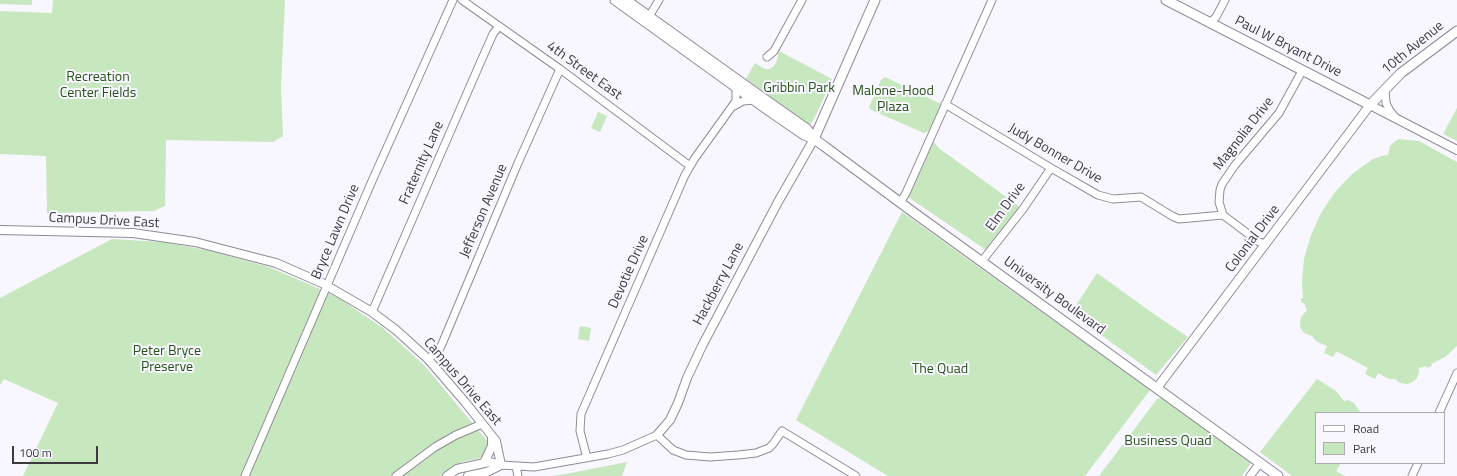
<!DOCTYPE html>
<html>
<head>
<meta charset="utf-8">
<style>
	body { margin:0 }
	#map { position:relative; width:1457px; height:476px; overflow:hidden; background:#f8f6ff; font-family:"Titillium Web",sans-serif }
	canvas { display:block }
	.legend { position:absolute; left:1315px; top:412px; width:130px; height:52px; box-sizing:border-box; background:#f8f6ff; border:1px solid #acabb2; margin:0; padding:5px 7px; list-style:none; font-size:12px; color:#3b3a3f }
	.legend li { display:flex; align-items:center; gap:8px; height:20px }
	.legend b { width:20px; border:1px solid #acabb2 }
	.scale { position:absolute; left:12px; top:446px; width:86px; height:18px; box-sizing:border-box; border:2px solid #3b3a3f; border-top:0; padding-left:5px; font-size:12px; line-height:14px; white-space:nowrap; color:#3b3a3f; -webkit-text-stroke:3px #f8f6ff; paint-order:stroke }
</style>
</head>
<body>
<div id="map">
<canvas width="1457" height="476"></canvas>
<ul class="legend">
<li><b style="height:5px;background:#fff"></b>Road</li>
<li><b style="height:11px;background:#c7e7be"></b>Park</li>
</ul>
<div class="scale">100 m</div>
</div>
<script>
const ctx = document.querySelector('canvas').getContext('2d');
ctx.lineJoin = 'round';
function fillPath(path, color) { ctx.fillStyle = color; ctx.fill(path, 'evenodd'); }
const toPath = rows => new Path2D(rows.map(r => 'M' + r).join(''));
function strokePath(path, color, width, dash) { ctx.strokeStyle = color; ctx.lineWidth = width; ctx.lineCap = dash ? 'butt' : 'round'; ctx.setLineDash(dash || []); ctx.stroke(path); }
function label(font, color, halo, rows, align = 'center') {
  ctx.font = font + ' "Titillium Web",sans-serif'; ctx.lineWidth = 4; ctx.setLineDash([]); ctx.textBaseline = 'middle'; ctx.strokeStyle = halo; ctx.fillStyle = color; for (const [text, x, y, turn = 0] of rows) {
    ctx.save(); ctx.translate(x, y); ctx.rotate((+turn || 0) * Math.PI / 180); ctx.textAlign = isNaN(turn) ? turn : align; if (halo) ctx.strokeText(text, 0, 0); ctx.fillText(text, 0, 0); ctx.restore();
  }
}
fillPath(toPath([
	[0,0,32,0,32,5,0,4],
	[53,0,285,0,281,87,283,136,273,142,166,140,165,206,154,211,47,213,46,156,0,154,0,11,52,13],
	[779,51,832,79,817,113,812,122,809,125,746,79,755,63,765,69,769,69,773,67,776,63],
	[885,77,941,104,929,131,924,133,871,110,869,107,881,80],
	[1457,108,1457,141,1443,134],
	[598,112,607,116,600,132,591,128],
	[930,138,940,149,1023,209,989,252,905,195],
	[1399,139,1419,141,1457,162,1457,346,1445,357,1431,364,1432,366,1427,368,1426,366,1419,368,1419,373,1416,379,1411,383,1407,384,1400,383,1395,379,1389,379,1378,373,1375,379,1365,374,1368,368,1338,352,1336,352,1333,357,1324,353,1327,346,1316,341,1312,336,1304,333,1300,327,1300,323,1301,317,1307,310,1304,303,1302,303,1301,299,1303,298,1302,282,1304,259,1311,235,1321,213,1335,192,1352,174,1373,159,1385,155,1385,156,1388,155,1390,146,1394,142],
	[902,212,1150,390,1085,476,888,476,796,420],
	[112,239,162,242,207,250,269,267,313,286,337,297,383,328,424,365,489,443,485,456,476,459,461,462,441,476,23,476,58,403,4,379,0,385,0,298],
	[1097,273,1151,312,1188,337,1156,375,1071,313],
	[580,326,591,328,589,341,578,339],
	[1317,379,1336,391,1344,401,1348,400,1354,403,1361,413,1316,413,1316,463,1341,463,1336,471,1345,476,1292,476,1260,452],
	[1161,398,1184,412,1251,463,1242,476,1099,476,1157,399],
	[627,462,622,476,551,476,566,474]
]), '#c7e7be');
const minor = toPath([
	[462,0,560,69,690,166],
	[647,20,659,0],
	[1210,23,1216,17,1225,0],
	[767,57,774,51,802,0],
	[1385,90,1386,103,1390,111,1396,118],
	[945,104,1051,168,1098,195,1113,199,1141,197,1172,216,1179,219,1223,215,1259,242,1266,244],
	[734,106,743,101,754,100],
	[900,203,906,193,992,0],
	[1223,215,1219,202,1220,190,1222,184,1235,165,1279,113,1302,71],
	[982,261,1023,209,1051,168],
	[372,312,481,61,493,34,499,26],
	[428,359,439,350,442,344,518,163,560,69],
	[1439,413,1457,373],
	[587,458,580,431,581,414,685,175,695,158,736,101,736,87],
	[501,465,534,467,608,454,623,450,657,435,673,450,686,455,710,457,738,455,756,453,769,448,773,444,782,431,856,476],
	[516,466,518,476],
	[245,476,372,181,453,0],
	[396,476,435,447,456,435,482,424],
	[1250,476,1260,463],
	[1412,476,1418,463]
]);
const tertiary = toPath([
	[0,230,133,233,195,242,276,263,322,283,372,312,396,330,428,359,465,402,496,441,501,465],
	[1157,388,1370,105,1457,150],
	[657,435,670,420,678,403,687,378,702,346,778,202,814,139],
	[484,463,492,446,492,437],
	[447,476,457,469,489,462,501,465],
	[468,476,487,472,501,465]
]);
const secondary = toPath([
	[615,0,765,108,804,135,814,139,824,146,913,212,1278,476],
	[626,0,760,96,807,129,814,139],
	[1166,0,1370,105,1401,73,1457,31],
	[814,139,875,0]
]);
strokePath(minor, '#8f8b98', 9);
strokePath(tertiary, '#8f8b98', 10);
strokePath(secondary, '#8f8b98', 11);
strokePath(minor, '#fff', 7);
strokePath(tertiary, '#fff', 8);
strokePath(secondary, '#fff', 9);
label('14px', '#3b3a3f', '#f8f6ff', [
	["Paul W Bryant Drive",1288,47,27],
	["10th Avenue",1413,48,-39],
	["4th Street East",584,71,36],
	["Magnolia Drive",1244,134,-52],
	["Judy Bonner Drive",1055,154,30],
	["Fraternity Lane",422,163,-66],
	["Elm Drive",1006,207,-54],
	["Jefferson Avenue",484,211,-67],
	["Campus Drive East",104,221,3],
	["Bryce Lawn Drive",336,232,-67],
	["Colonial Drive",1253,239,-53],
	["Devotie Drive",629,272,-66],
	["Hackberry Lane",719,284,-62],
	["University Boulevard",1054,296,36],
	["Campus Drive East",462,382,49]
]);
label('14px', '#265417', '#f8f6ff', [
	["Recreation",98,78],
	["Center Fields",98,94],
	["Gribbin Park",799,89],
	["Malone-Hood",893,92],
	["Plaza",893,108],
	["Peter Bryce",167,352],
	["Preserve",167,368],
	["The Quad",940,370],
	["Business Quad",1168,442]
]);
</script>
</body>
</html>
